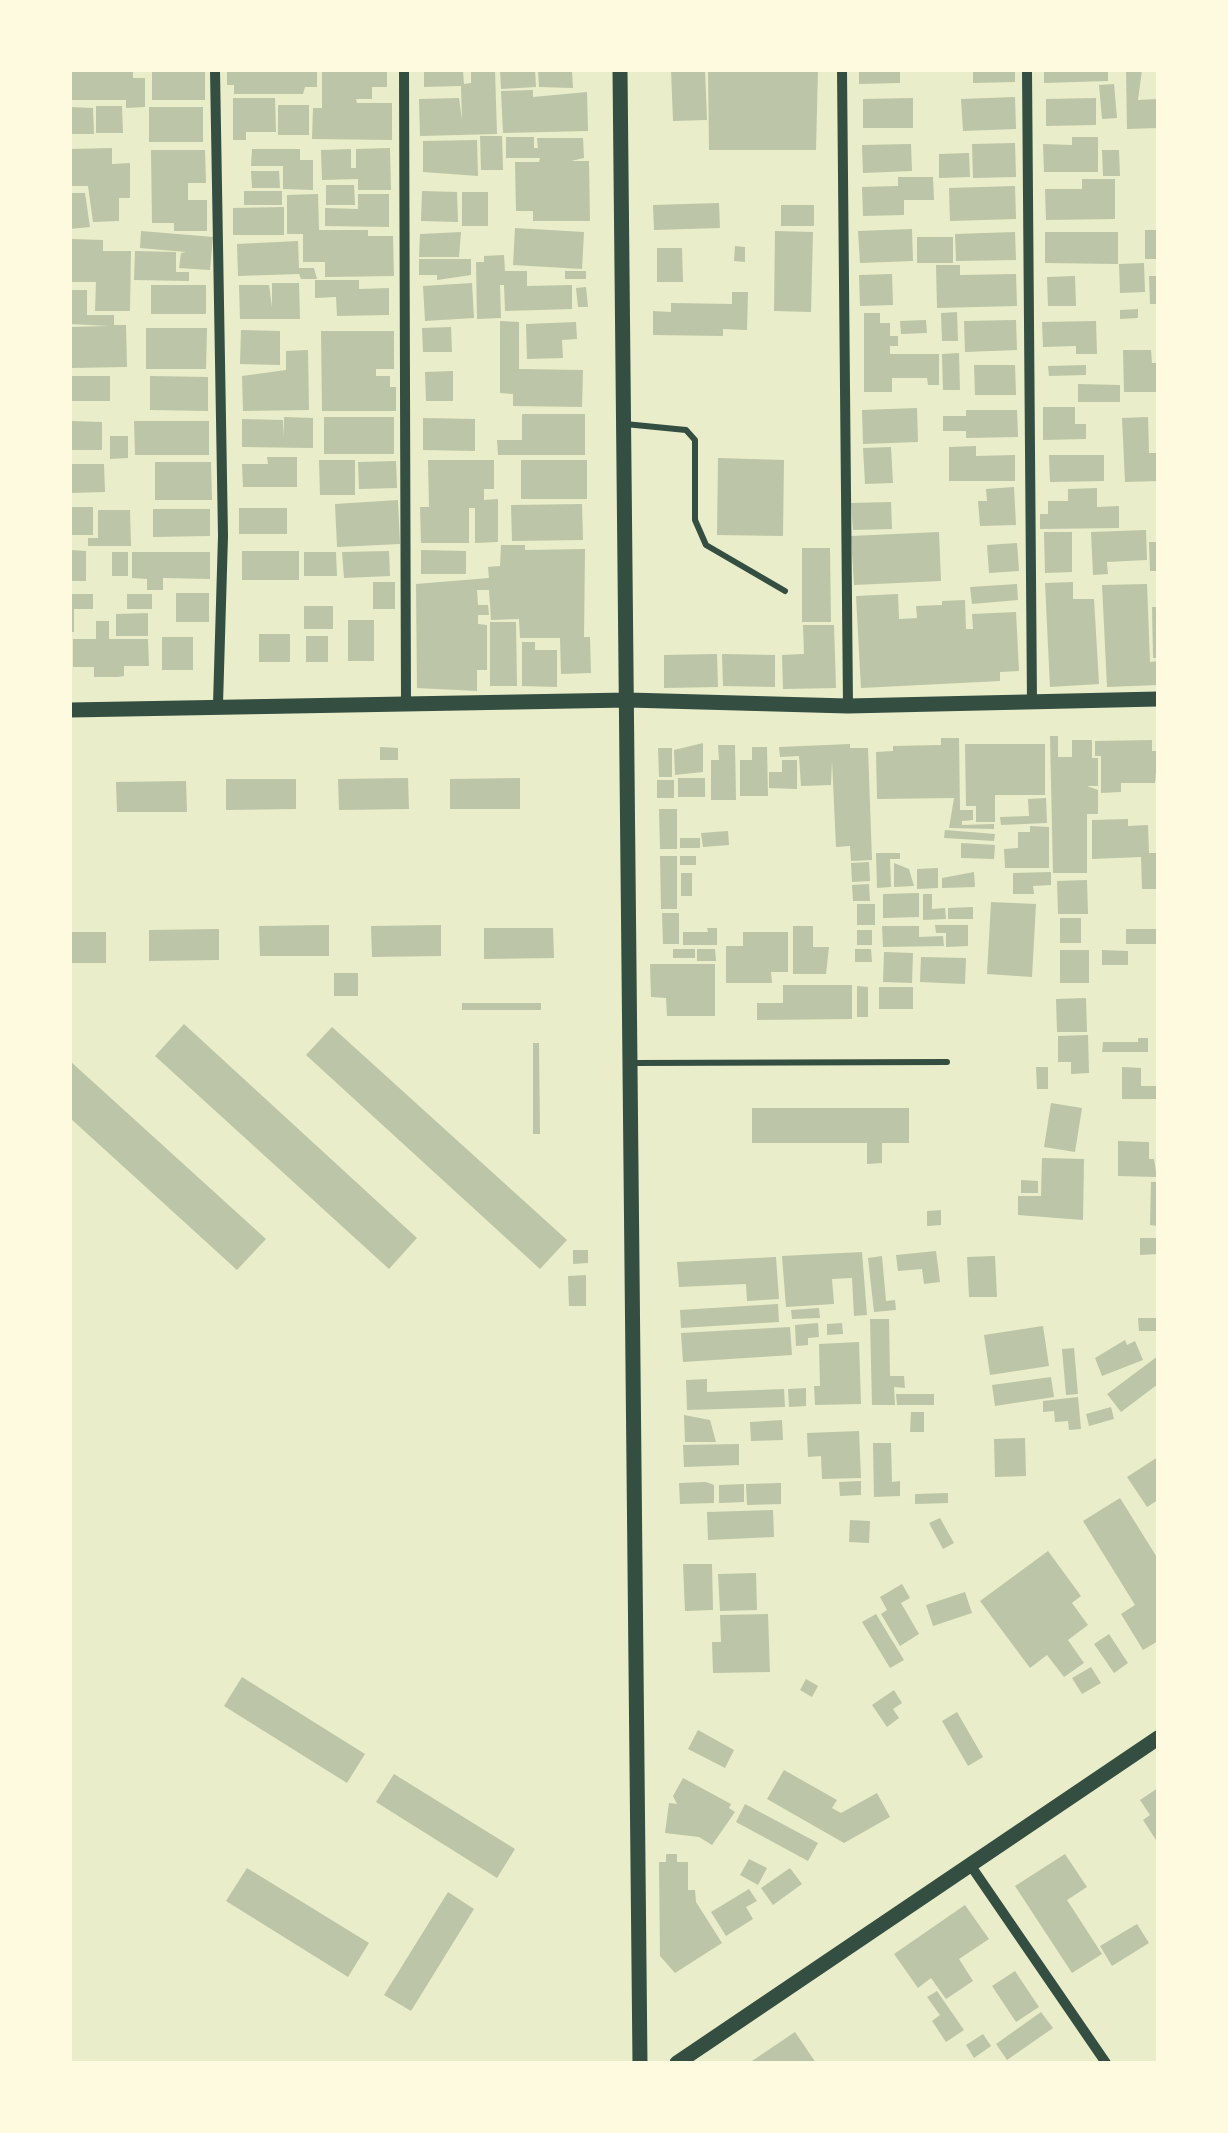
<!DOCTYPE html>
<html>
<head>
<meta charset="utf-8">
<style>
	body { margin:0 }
	#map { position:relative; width:1228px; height:2133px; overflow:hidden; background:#e9edc9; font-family:Arial,sans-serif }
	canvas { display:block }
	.frame { position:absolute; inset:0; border:72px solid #fefae0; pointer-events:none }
</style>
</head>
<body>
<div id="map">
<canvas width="1228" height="2133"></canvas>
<div class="frame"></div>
</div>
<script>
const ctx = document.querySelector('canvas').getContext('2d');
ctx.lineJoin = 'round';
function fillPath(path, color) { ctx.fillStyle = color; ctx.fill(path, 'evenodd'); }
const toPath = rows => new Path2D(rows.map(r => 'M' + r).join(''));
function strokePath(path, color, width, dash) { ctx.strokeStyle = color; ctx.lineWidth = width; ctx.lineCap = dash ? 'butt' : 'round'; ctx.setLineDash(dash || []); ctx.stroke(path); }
fillPath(toPath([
	[70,70,133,70,133,78,145,78,145,107,126,108,126,100,70,100],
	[152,70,205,70,205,100,152,100],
	[227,70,317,70,317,87,305,87,303,94,234,94,234,85,227,85],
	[322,70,387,70,387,87,372,87,372,99,356,99,357,103,392,103,392,140,312,139,313,108,322,108],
	[424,70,463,70,464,84,471,83,471,71,495,70,497,134,420,136,419,99,459,98,462,120,461,86,424,87],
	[500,70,535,70,536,87,501,89],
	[538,70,572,70,573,88,539,87],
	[671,70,705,70,707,120,673,121],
	[708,70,818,70,816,150,709,150],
	[859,70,900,70,900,83,859,84],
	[973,70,1015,70,1015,82,973,83],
	[1044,70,1108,70,1108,81,1044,83],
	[1126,70,1142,70,1138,100,1158,99,1158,128,1127,129],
	[1114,84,1117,118,1102,119,1099,85],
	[533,90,533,97,587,92,588,131,503,133,501,91],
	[1015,97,1016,129,963,131,961,99],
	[233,98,275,98,276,132,246,132,246,140,233,140],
	[913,98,913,128,863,128,863,99],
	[1096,98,1096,125,1046,126,1046,99],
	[278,105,309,105,309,135,278,135],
	[96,106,122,106,123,133,96,133],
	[70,107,93,108,94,134,70,134],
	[149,107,203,107,203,142,149,142],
	[480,136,502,136,503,170,481,170],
	[506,137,534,137,534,148,538,148,537,138,583,138,584,158,571,161,589,161,590,221,533,221,533,211,516,211,515,162,539,162,540,158,506,158],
	[1072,137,1098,137,1098,172,1044,172,1043,144,1072,145],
	[477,140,478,176,423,172,423,141],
	[1015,143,1016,177,973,178,972,144],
	[911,144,912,171,863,173,862,145],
	[112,148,112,164,130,163,130,198,119,198,119,221,93,222,88,186,70,186,70,149],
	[390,148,391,190,358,190,358,179,322,180,321,150,351,149,351,168,356,168,356,149],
	[252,149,300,149,300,160,313,160,313,190,283,189,283,166,251,166],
	[151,150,205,150,206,183,188,183,188,200,207,200,207,231,174,231,174,223,152,223],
	[1102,150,1119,150,1120,176,1103,176],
	[969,153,970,177,939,178,939,154],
	[251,171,279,171,280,188,252,188],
	[898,177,933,177,934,200,904,200,904,215,863,216,862,187,898,186],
	[1082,179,1115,179,1115,219,1046,220,1045,189,1082,189],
	[326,185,354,185,355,205,326,205],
	[1015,186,1016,219,950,221,949,188],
	[244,191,282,191,282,205,244,205],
	[422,191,457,192,458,222,421,221],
	[462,192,488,192,488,226,462,226],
	[70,193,85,193,90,227,70,229],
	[318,194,319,230,368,230,368,236,393,236,394,276,325,277,325,262,303,262,303,234,287,234,287,195],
	[358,194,389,194,389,227,325,226,325,208,358,209],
	[719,203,720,228,654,230,653,205],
	[781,205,814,205,814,226,781,226],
	[284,207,284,235,233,235,233,208],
	[515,228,584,232,582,269,513,265],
	[912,229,913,261,860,263,858,231],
	[1145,230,1158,230,1158,259,1145,259],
	[141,231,213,237,210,270,179,268,181,253,186,252,140,248],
	[775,231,813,232,811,312,774,311],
	[461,232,459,257,419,257,420,234],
	[1015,232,1016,260,956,261,955,234],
	[1045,232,1118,232,1118,264,1045,263],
	[917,237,953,237,953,263,917,263],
	[70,239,103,240,103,251,131,251,130,311,95,311,96,282,70,282],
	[298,241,299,268,314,268,317,279,301,279,299,274,238,276,237,244],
	[735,246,745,247,745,262,734,261],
	[657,248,682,248,683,282,657,282],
	[135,251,176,252,176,272,189,272,189,281,134,280],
	[504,255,505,271,527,271,527,286,572,285,572,309,505,311,504,285,500,285,501,318,477,319,476,262,484,262,484,256],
	[419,259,471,259,471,275,437,280,437,275,419,275],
	[1144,263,1145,292,1120,293,1119,264],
	[936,265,960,265,960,275,1016,274,1017,306,937,308],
	[565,271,586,271,586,279,565,279],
	[892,274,893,305,860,306,859,275],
	[1075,276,1076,306,1048,306,1047,277],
	[1149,276,1158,276,1158,304,1150,304],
	[315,280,359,280,359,289,389,288,389,315,337,316,336,297,315,298],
	[272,283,299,283,300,319,240,319,239,285,269,285,272,307],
	[472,283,474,318,425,321,423,286],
	[151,285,206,285,206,314,151,314],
	[586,287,588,307,578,307,576,288],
	[70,290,87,290,87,315,114,315,114,325,126,325,127,367,70,368,70,327,108,326,70,324],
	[732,292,748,292,747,330,723,329,723,336,653,335,653,311,671,312,671,303,732,304],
	[1138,309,1138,318,1120,319,1120,310],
	[957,312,958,341,942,341,941,313],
	[864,313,880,313,880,323,890,323,890,336,898,336,898,346,890,346,890,354,939,354,939,385,928,385,927,378,892,378,892,392,864,392],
	[926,320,927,333,901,334,900,321],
	[1016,320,1017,350,965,352,964,321],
	[500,321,519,322,519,369,583,370,582,407,513,406,513,394,500,393],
	[1096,321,1097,354,1076,354,1076,346,1043,347,1042,322],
	[576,322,577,339,562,340,563,358,527,359,526,324],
	[451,327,452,352,423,352,422,328],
	[146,328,207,328,206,369,146,369],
	[241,330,280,331,280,365,240,364],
	[321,331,394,331,394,369,376,369,376,376,390,376,390,387,396,387,396,411,322,411],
	[308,350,309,410,243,411,242,376,286,370,286,351],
	[1123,350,1151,350,1152,363,1158,363,1158,392,1124,392],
	[959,353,960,390,943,390,942,354],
	[974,365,1015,365,1016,395,975,395],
	[1086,365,1086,375,1049,376,1048,366],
	[453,371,453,401,426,401,425,372],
	[70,376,110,376,110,401,70,401],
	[150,376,208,377,208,411,150,410],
	[1078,384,1120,385,1120,402,1078,402],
	[1043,407,1075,407,1075,424,1086,424,1086,439,1043,440],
	[917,408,918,442,863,444,862,410],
	[966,410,1017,410,1018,437,966,438,966,431,943,431,943,416,966,416],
	[522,414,585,414,585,455,498,455,497,440,522,440],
	[284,417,313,418,313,448,242,447,242,419,283,420,284,438],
	[324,417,394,417,394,454,324,454],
	[1148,417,1149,453,1158,453,1158,481,1125,482,1122,418],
	[423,418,475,419,475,451,423,450],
	[70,421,102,422,102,450,70,450],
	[134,421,209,421,209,455,135,455],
	[110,436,128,436,128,458,110,459],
	[976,446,976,456,1015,455,1015,481,949,481,949,447],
	[891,447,893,483,865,484,863,448],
	[1049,455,1104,455,1104,481,1050,482],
	[267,457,297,457,297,487,243,487,242,464,268,464],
	[718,458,784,460,783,536,717,535],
	[319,460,355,460,355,495,320,495],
	[428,460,494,460,494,489,484,489,484,500,498,499,498,542,475,543,475,508,469,508,469,543,421,543,420,507,429,507],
	[521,460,587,460,587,499,521,499],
	[396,461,397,488,359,489,358,462],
	[155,462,211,462,212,500,155,500],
	[70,464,104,464,105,492,70,493],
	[1014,487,1016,525,980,526,978,501,987,501,986,489],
	[1097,488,1097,507,1119,506,1119,528,1040,529,1040,514,1048,514,1048,501,1068,501,1068,489],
	[398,500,400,544,337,547,335,504],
	[891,502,892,529,853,530,851,503],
	[582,504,583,540,512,541,511,505],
	[70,507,93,507,93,535,70,535],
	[239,508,287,508,287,534,239,534],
	[153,509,210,509,210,536,153,537],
	[98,510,130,510,131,546,88,546,88,538,98,538],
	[1146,530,1147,560,1107,562,1108,574,1093,575,1091,532],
	[939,532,941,581,854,585,851,536],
	[1044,532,1072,532,1072,572,1045,573],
	[1149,542,1158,542,1158,571,1150,571],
	[1017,543,1019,571,989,573,987,545],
	[501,545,525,545,525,550,585,549,584,637,590,637,591,673,561,674,560,638,520,638,519,619,491,620,489,590,477,590,478,605,488,605,489,615,478,615,478,624,487,625,487,670,477,670,477,691,417,688,416,584,489,578,488,567,500,566],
	[802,548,830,548,831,622,802,622],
	[70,550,86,551,86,581,70,581],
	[421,550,466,551,466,574,421,574],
	[242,551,299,551,299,580,242,580],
	[389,551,390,576,344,578,342,552],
	[112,552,128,552,128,576,112,576],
	[132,552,210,552,210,579,163,578,163,590,147,590,147,579,132,578],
	[304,552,336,552,337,576,304,576],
	[373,582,395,582,395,609,373,609],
	[1073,582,1073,599,1094,599,1099,684,1050,687,1045,583],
	[1017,584,1018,600,972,604,970,587],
	[1147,584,1150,662,1158,661,1158,685,1107,687,1102,585],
	[176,593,209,593,209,622,176,622],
	[70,594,93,594,93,609,74,609,74,632,70,632],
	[127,594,152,594,152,609,127,609],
	[898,594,899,619,917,618,916,606,942,605,942,601,965,600,966,629,973,629,972,614,1016,612,1019,671,1000,672,1000,681,861,688,856,596],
	[304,606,333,606,333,629,304,629],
	[1152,607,1158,607,1158,658,1153,658],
	[148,613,148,636,116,636,116,614],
	[348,620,374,620,374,661,348,661],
	[96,621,109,621,109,639,148,639,149,666,124,666,124,676,118,677,94,677,94,667,73,667,73,639,96,639],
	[490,622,516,622,517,686,490,686],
	[803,625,834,625,836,688,783,689,782,655,804,654],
	[259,634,290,634,290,662,259,662],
	[306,636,328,636,328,662,306,662],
	[162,637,193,637,193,670,162,670],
	[522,642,535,642,535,650,557,650,557,687,522,686],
	[717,654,718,687,664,688,664,655],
	[722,654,775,655,775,687,723,686],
	[1050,736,1058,736,1058,757,1072,757,1072,740,1092,740,1092,758,1098,758,1098,786,1087,786,1098,790,1098,814,1087,814,1087,873,1053,873],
	[941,738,959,738,960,810,973,810,973,820,962,821,962,825,994,824,994,829,949,828,954,798,877,799,876,752,893,751,893,746,941,745],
	[1152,740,1152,751,1158,751,1155,783,1121,783,1121,792,1101,793,1101,756,1095,756,1095,741],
	[703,743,703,772,675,775,674,750],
	[850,744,850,748,868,748,872,860,851,861,850,846,836,847,832,760,831,785,801,786,799,756,780,757,779,747],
	[965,744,1045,744,1045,795,995,795,995,822,976,822,976,806,966,806],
	[718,745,735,745,736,800,711,800,711,760,719,760],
	[380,747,398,748,398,760,380,760],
	[752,747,767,747,768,796,740,796,740,760,752,760],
	[658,748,672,748,672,777,659,777],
	[782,760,797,760,797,789,769,788,769,772,782,772],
	[408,778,409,809,339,810,338,779],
	[520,778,520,809,450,809,450,779],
	[678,778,705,778,705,797,678,797],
	[226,779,296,779,296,809,226,810],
	[657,780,674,780,674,798,657,798],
	[186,781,187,812,117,812,116,782],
	[1046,798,1047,823,1001,825,1000,817,1029,816,1028,799],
	[659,809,677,809,677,849,660,849],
	[1128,819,1128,826,1148,825,1149,853,1158,853,1158,889,1142,889,1141,857,1092,859,1092,820],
	[1030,826,1049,827,1049,868,1005,868,1004,849,1018,848,1018,832,1030,832],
	[945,830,995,834,994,841,944,838],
	[728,831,729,845,703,847,701,833],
	[680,838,700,838,700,848,680,848],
	[961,843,995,845,994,859,961,858],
	[876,853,900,853,900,859,890,859,891,887,877,888],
	[660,856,677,856,677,909,661,909],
	[680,856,696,856,696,865,680,865],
	[869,862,870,881,852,882,851,863],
	[894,863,909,869,914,886,894,887],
	[938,868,938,888,917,889,917,869],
	[974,872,975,887,942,888,942,878],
	[1051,872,1051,885,1033,886,1034,894,1013,894,1013,873],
	[681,873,692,873,692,896,681,896],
	[1087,880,1088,914,1058,914,1057,881],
	[869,884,870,901,853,901,852,885],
	[919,893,919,917,883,918,883,894],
	[923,894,932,894,932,909,945,908,946,919,923,920],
	[991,902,1036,904,1032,977,987,974],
	[857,904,875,904,875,925,857,925],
	[973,907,973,919,948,919,948,908],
	[662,913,679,913,679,944,663,944],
	[1060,918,1081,918,1081,943,1060,943],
	[329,925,329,956,260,956,259,926],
	[441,925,441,956,372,957,371,926],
	[935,925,968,925,968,946,946,947,946,933,936,933],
	[793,926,813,926,813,947,829,947,826,974,793,974],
	[882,926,919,926,919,937,943,936,944,946,883,947],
	[484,928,553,928,554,958,484,959],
	[707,928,717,928,717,945,683,945,683,932,708,932],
	[219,929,219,960,149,961,149,930],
	[1126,929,1158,929,1158,944,1126,944],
	[857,930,872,930,872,945,857,945],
	[70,932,106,932,106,963,70,963],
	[743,932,788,932,788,972,771,972,772,983,726,983,726,946,743,946],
	[673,949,695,949,695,958,673,958],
	[697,949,715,949,716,961,697,961],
	[855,949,871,949,872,962,855,962],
	[1060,950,1089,950,1089,983,1060,983],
	[1102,950,1128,951,1128,965,1102,965],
	[884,952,913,953,912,983,883,982],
	[921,957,966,958,965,984,920,982],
	[650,964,715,964,715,1016,667,1016,666,998,651,997],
	[334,973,358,973,358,996,334,996],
	[783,985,852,985,852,1019,757,1020,757,1003,783,1003],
	[857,986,868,987,868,1017,857,1017],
	[879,987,913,987,913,1009,879,1009],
	[1086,998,1087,1032,1057,1032,1056,999],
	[462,1003,541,1003,541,1010,462,1010],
	[184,1024,417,1238,389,1269,155,1056],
	[332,1027,567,1240,540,1269,306,1055],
	[1088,1035,1089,1073,1071,1074,1071,1062,1058,1062,1058,1036],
	[1138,1038,1148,1038,1148,1052,1102,1052,1103,1042,1138,1042],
	[533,1043,539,1043,540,1134,533,1134],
	[70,1061,266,1239,237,1270,70,1118],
	[1036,1067,1048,1067,1048,1089,1037,1089],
	[1122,1067,1141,1068,1141,1086,1158,1086,1158,1099,1122,1099],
	[1051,1103,1082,1108,1075,1152,1044,1147],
	[752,1108,909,1108,909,1143,882,1143,882,1163,867,1164,867,1143,752,1143],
	[1118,1141,1149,1142,1149,1159,1154,1159,1157,1177,1118,1176],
	[1042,1158,1084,1159,1083,1220,1018,1215,1018,1196,1041,1196],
	[1021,1180,1038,1181,1038,1193,1021,1193],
	[1151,1182,1158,1182,1158,1226,1150,1225],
	[941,1210,941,1225,927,1226,927,1211],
	[1140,1238,1158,1238,1158,1254,1140,1255],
	[573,1250,588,1250,588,1263,573,1264],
	[936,1251,940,1282,924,1284,922,1269,898,1271,896,1255],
	[862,1252,867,1315,854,1316,852,1278,832,1279,834,1304,786,1307,782,1256],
	[882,1256,886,1301,895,1300,896,1310,874,1312,868,1258],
	[995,1256,997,1297,969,1297,967,1257],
	[776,1257,779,1299,747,1301,746,1284,679,1287,677,1262],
	[586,1275,586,1306,569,1306,568,1276],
	[778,1304,779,1322,681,1328,680,1310],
	[819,1308,820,1318,792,1319,791,1310],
	[1138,1318,1158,1318,1158,1331,1139,1331],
	[870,1319,889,1319,890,1376,904,1376,905,1388,894,1387,895,1405,872,1405],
	[818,1323,819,1337,808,1338,808,1345,796,1346,795,1325],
	[842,1323,843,1334,827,1335,827,1324],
	[1043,1326,1049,1366,990,1375,984,1335],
	[790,1327,792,1355,683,1362,681,1333],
	[1125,1340,1127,1345,1135,1341,1143,1360,1102,1376,1095,1358],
	[859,1342,861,1404,815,1405,814,1386,820,1386,819,1344],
	[1074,1348,1078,1394,1066,1395,1062,1349],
	[1158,1356,1158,1384,1121,1412,1107,1394],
	[1051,1377,1054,1397,995,1406,992,1385],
	[707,1379,707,1392,784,1389,785,1407,687,1410,686,1380],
	[806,1388,806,1406,789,1407,788,1389],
	[896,1394,934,1394,934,1405,897,1405],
	[1078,1397,1081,1429,1069,1430,1068,1421,1055,1422,1054,1411,1043,1412,1043,1401],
	[1111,1407,1114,1419,1089,1426,1086,1414],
	[911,1412,924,1412,924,1432,910,1432],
	[684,1415,710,1420,716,1442,685,1442],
	[782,1420,783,1440,751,1441,750,1422],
	[859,1431,861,1478,822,1479,821,1456,808,1457,807,1433],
	[1025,1438,1026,1476,995,1477,994,1439],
	[873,1443,891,1443,892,1482,900,1481,900,1496,874,1497],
	[739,1444,739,1465,684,1467,683,1445],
	[1158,1457,1158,1500,1147,1507,1127,1477],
	[861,1481,861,1495,840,1496,839,1482],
	[706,1482,714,1485,714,1503,680,1504,679,1483],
	[781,1483,781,1504,747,1505,746,1484],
	[744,1484,744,1502,719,1503,719,1485],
	[948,1493,948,1503,915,1504,915,1494],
	[1120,1498,1158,1559,1158,1641,1143,1650,1121,1614,1135,1605,1083,1521],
	[773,1510,774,1537,708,1540,707,1512],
	[940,1518,954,1543,943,1549,929,1523],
	[850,1520,870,1521,869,1543,849,1542],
	[1048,1551,1081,1596,1072,1603,1088,1625,1068,1640,1084,1663,1064,1677,1047,1655,1030,1668,980,1601],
	[683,1564,712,1564,713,1610,685,1611],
	[756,1573,757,1610,720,1611,718,1574],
	[902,1584,910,1598,901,1603,919,1634,900,1646,881,1614,887,1610,880,1597],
	[965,1592,972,1613,933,1626,926,1605],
	[768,1614,770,1672,713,1673,712,1642,721,1642,720,1615],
	[876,1614,904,1660,890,1668,862,1622],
	[1109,1634,1128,1663,1114,1673,1094,1644],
	[1091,1667,1101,1683,1082,1694,1072,1678],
	[242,1677,365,1754,347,1783,224,1706],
	[806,1679,818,1686,812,1697,800,1690],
	[894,1690,902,1703,893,1709,899,1718,887,1727,872,1705],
	[957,1712,983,1757,968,1766,942,1721],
	[698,1730,734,1750,725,1768,688,1749],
	[784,1770,837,1800,832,1808,841,1813,877,1793,890,1817,844,1843,767,1799],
	[394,1774,515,1849,497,1878,376,1802],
	[683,1778,731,1804,729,1808,735,1812,712,1845,699,1837,665,1833,669,1803,677,1804,673,1796],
	[1158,1788,1158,1843,1143,1820,1150,1815,1140,1800],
	[745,1804,818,1843,808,1861,736,1822],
	[666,1854,677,1854,677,1862,688,1862,688,1890,695,1890,696,1902,722,1943,675,1973,660,1956,659,1862,666,1862],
	[1065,1854,1087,1887,1067,1900,1102,1954,1072,1973,1015,1886],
	[749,1859,767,1868,758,1885,740,1875],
	[247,1868,369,1943,348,1977,226,1901],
	[790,1868,802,1884,773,1905,761,1888],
	[749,1889,757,1901,746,1907,753,1919,726,1936,711,1912],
	[448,1892,474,1909,411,2011,384,1995],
	[965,1905,989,1939,959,1959,973,1981,946,1999,931,1978,918,1988,894,1954],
	[1137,1924,1149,1943,1112,1966,1100,1946],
	[1015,1971,1039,2007,1016,2022,992,1986],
	[937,1991,964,2030,946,2042,932,2021,940,2015,927,1997],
	[1041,2012,1053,2028,1007,2060,996,2044],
	[795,2032,816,2063,749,2063],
	[983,2034,991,2046,974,2058,966,2045]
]), '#bcc5a7');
strokePath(toPath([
	[625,424,686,430,695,440,695,520,706,545,785,591],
	[633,1063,947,1062]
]), '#344e41', 6);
strokePath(toPath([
	[215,70,223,536,218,704],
	[404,70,406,704],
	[842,70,848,706],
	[1027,70,1032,703],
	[971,1866,1106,2063]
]), '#344e41', 10);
strokePath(toPath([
	[620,70,640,2063],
	[70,710,628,700,848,706,1158,699],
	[677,2063,1158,1738]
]), '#344e41', 15);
</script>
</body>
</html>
